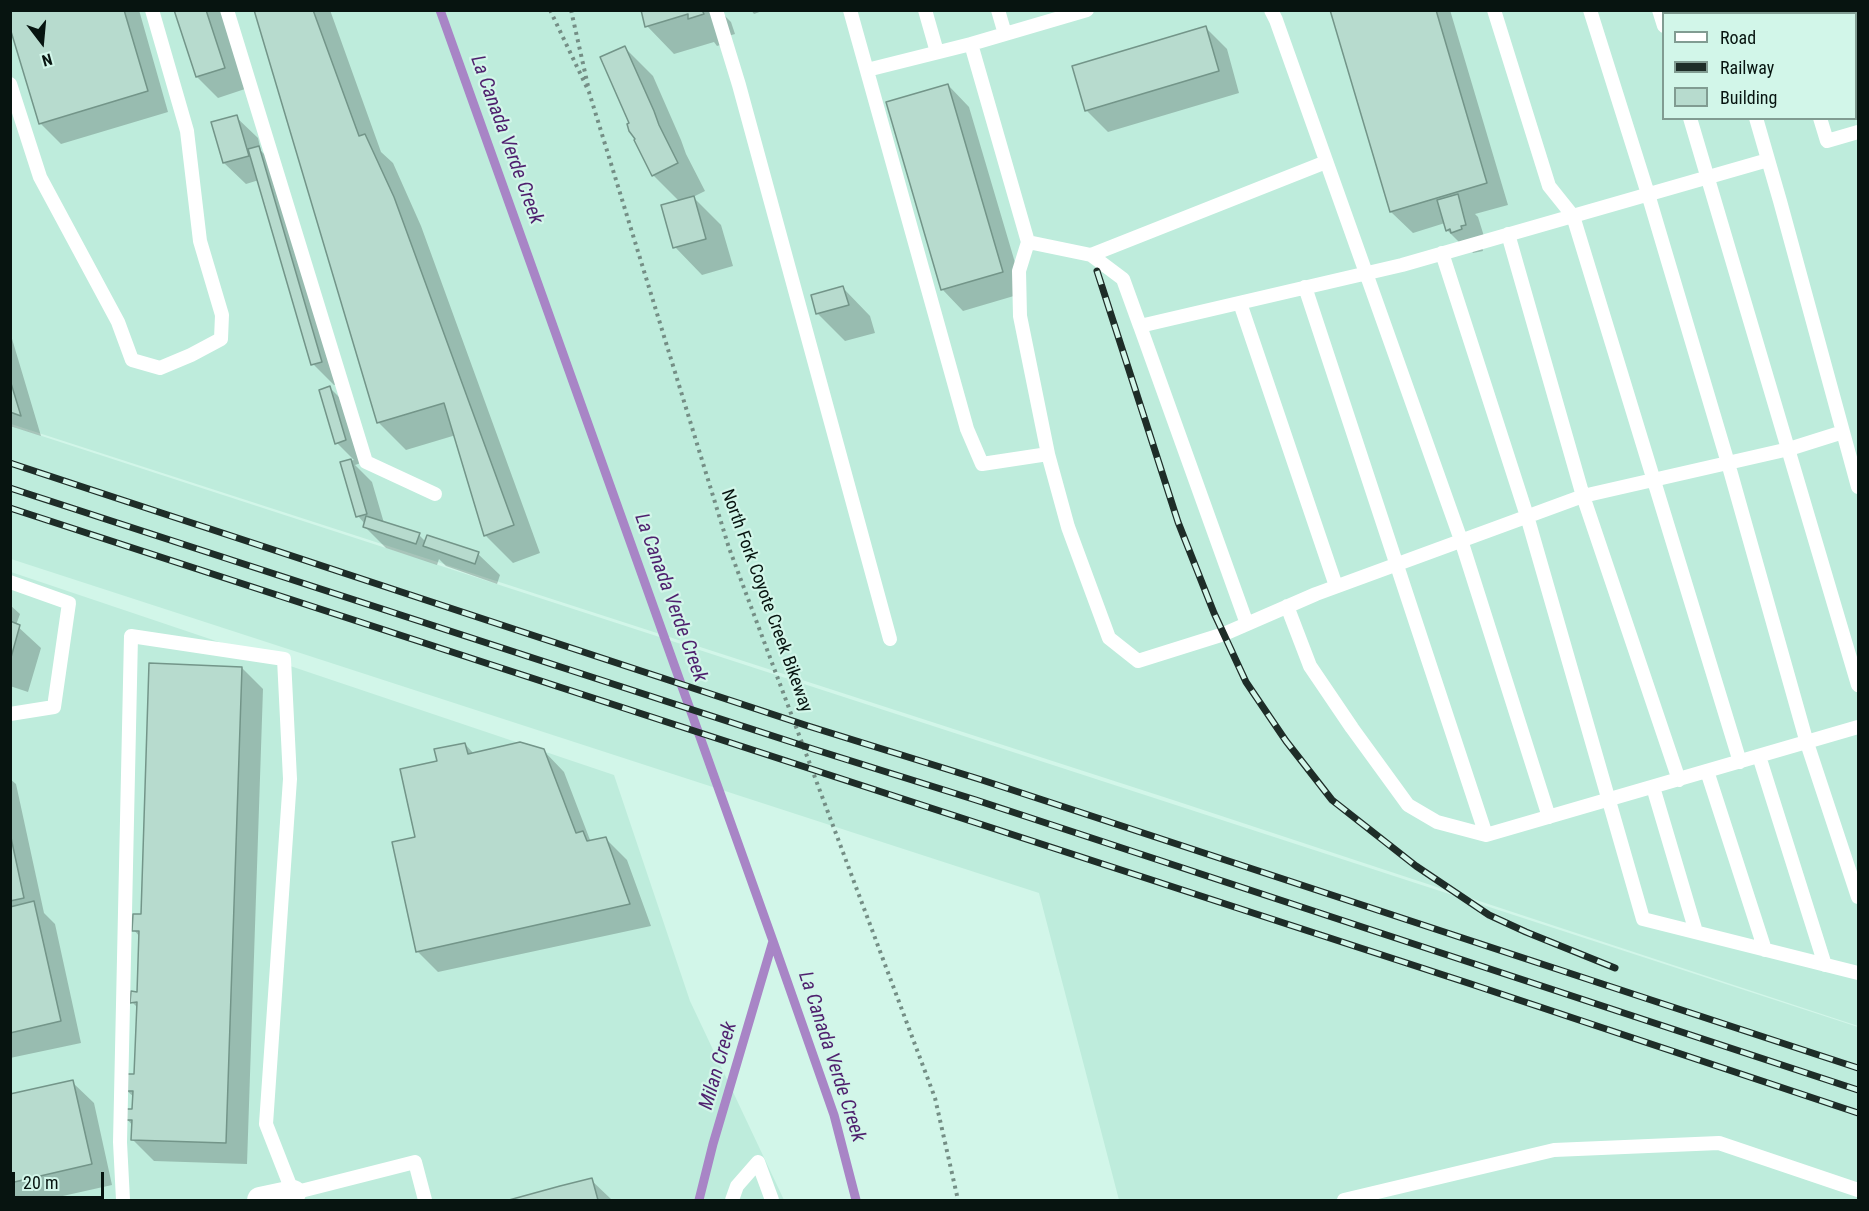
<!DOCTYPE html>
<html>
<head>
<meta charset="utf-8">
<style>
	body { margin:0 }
	#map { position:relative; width:1869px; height:1211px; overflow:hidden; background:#d2f6e9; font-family:"Roboto Condensed",sans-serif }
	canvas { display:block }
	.frame { position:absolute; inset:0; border:12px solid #071410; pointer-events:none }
	.legend { position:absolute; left:1662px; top:12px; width:195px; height:108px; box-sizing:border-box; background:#d2f6e9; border:2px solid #819c92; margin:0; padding:8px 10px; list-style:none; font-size:18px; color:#071410 }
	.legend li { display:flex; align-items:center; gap:12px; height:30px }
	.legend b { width:30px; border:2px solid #819c92 }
	.north { position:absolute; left:12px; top:12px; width:60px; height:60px; -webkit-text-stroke:4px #d2f6e9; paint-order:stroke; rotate:164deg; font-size:16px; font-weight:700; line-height:24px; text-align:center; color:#071410 }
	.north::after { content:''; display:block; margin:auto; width:21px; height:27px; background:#071410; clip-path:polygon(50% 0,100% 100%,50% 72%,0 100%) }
	.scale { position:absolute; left:12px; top:1172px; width:92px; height:27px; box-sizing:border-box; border:3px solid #071410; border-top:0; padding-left:8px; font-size:18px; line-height:21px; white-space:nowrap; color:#071410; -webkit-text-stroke:4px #d2f6e9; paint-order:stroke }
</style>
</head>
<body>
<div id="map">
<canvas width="1869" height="1211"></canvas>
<div class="frame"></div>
<ul class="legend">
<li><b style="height:8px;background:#fff"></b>Road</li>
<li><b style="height:8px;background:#1e2d28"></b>Railway</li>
<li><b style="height:16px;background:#b7dbce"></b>Building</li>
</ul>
<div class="north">N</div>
<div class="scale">20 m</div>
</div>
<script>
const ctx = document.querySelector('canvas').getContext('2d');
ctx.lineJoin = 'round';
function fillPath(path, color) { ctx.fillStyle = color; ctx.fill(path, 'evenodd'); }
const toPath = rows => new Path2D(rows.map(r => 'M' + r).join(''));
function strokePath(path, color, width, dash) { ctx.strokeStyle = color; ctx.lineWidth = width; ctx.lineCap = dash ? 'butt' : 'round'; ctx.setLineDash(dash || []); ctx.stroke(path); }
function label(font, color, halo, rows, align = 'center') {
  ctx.font = font + ' "Roboto Condensed",sans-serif'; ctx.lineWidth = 4.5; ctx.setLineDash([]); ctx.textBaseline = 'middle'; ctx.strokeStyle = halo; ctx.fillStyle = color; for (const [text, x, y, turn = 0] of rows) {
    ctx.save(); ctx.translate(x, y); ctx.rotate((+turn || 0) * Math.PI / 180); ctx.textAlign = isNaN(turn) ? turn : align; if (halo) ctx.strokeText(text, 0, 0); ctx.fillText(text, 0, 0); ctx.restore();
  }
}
fillPath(toPath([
	[11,11,1858,11,1858,1026,1173,800,11,424],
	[1664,14,1856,14,1856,118,1664,118],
	[11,426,1858,1027,1858,1200,1119,1200,1039,893,11,559],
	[11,572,614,775,690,1001,784,1200,11,1200]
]), '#beecdc');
fillPath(toPath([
	[10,10,139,10,168,112,61,144,40,123],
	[175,10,221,10,245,89,218,98,197,77],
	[255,10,330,10,381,152,393,163,421,226,540,553,513,563,485,535,456,435,406,450,378,422],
	[642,10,719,10,731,22,735,34,728,36,730,42,717,46,714,42,674,54,647,26],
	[751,10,765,10,754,14],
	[1332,10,1450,10,1508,205,1475,214,1478,217,1487,246,1482,247,1483,251,1473,253,1471,250,1468,251,1447,230,1445,223,1413,233,1391,212],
	[1812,10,1858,10,1858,102,1856,99,1856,14],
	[1206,28,1227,49,1239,93,1108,132,1087,111,1074,67],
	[625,48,653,76,681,140,686,154,705,191,693,197,721,225,733,266,702,275,675,247,680,202,653,175,631,124],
	[948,85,969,107,1024,293,963,311,942,289],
	[236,117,258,138,261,151,280,169,343,383,334,385,313,364,259,180,246,184,224,163],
	[843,288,870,316,875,333,845,341,817,313],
	[10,332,41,436,10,426],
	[330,388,351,409,367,461,355,465,372,482,384,523,419,535,426,542,478,554,500,575,497,584,446,566,439,559,437,565,386,548,365,527,365,524,358,516,342,463,354,460,337,443],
	[10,605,20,614,16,625,41,648,28,692,10,686],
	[242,668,263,689,247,1164,154,1161,133,1140,133,1126,127,1119,134,1111,134,1097,127,1091,136,1076,138,1008,132,1002,138,993,140,937,134,930,142,916],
	[465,744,474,754,543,750,564,772,590,840,592,842,606,839,627,860,651,926,438,972,417,951,417,839,438,763],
	[10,779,16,784,44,913,55,924,81,1043,10,1058],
	[72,1082,94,1103,112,1185,45,1200,10,1200,10,1096],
	[591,1180,612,1200,516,1200]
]), '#0003');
strokePath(toPath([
	[440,10,773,941,834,1115,856,1200],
	[699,1200,713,1144,773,941]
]), '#a885c6', 9);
const building = toPath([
	[10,10,124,10,148,91,39,124,10,28,10,10],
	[174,10,206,10,225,68,196,77,174,10],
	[254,10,313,10,359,136,365,134,394,197,514,525,484,536,444,403,377,423,254,10],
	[641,10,702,10,704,14,688,19,688,14,645,27,641,10],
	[1330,10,1436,10,1487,183,1390,212,1330,10],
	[1810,10,1858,10,1858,66,1856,67,1856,14,1811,14,1810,10],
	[1206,26,1219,71,1085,111,1072,66,1206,26],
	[625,46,654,111,659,125,678,163,652,176,634,140,635,139,629,131,627,124,629,123,600,57,625,46],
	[948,84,1003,272,941,290,886,102,948,84],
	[237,115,249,156,223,163,211,122,237,115],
	[259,146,322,362,311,365,248,149,259,146],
	[1458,194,1466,225,1461,226,1462,229,1451,233,1450,229,1446,231,1437,200,1458,194],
	[694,196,706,239,673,248,661,205,694,196],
	[843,286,849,305,816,314,811,295,843,286],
	[10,380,21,416,10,412,10,380],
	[330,386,346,440,335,444,319,390,330,386],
	[351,459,367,514,356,517,340,462,351,459],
	[366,516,420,533,416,544,363,527,366,516],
	[427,535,479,552,475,564,423,546,427,535],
	[10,621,20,625,10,661,10,621],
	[149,663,242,667,226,1143,131,1140,132,1120,125,1120,126,1109,132,1109,133,1091,126,1091,126,1074,134,1074,137,1002,130,1003,131,991,137,992,139,931,132,931,133,914,141,914,149,663],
	[520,742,544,749,576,833,583,831,587,841,606,837,630,904,416,952,392,842,415,837,400,769,437,761,434,749,465,743,468,754,520,742],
	[10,833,24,898,10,901,10,833],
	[34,901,61,1021,10,1033,10,907,34,901],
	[73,1080,92,1164,10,1183,10,1094,73,1080],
	[592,1178,598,1200,509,1200,560,1186,592,1178]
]);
fillPath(building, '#b7dbce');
strokePath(building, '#739589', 1.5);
strokePath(toPath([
	[550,10,589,92,729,548,935,1098,958,1200],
	[571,10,588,86]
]), '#748e85', 4, [3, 4.5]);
strokePath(toPath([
	[227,10,366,462,435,494],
	[716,10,739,85,890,639],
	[850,10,967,429,982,464,1048,454,1068,527,1109,638,1138,661,1224,634,1316,594,1583,496,1789,449,1843,432,1780,201,1756,118],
	[925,10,937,52],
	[998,10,1005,34],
	[1271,10,1276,20,1461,540,1549,817],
	[1494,10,1549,186,1573,216,1740,762],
	[1590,10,1648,194,1728,463,1807,743,1858,897],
	[1659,10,1664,26],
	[1724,10,1725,14],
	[1790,10,1790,14],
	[971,44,1087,10],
	[867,70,971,44,1028,242,1091,255,1123,279,1140,326,1402,265,1768,160],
	[10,84,40,177,118,322,132,360,160,368,191,355,221,339,222,315,200,241,187,131,152,10],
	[1690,118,1858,685],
	[1820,118,1827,141,1858,132],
	[1508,234,1583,496,1679,780],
	[1028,242,1019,271,1020,316,1048,454],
	[1442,253,1527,516,1643,919,1858,973],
	[1091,255,1326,162],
	[1305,287,1486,835,1858,727],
	[1240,303,1336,586],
	[1140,326,1247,624],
	[1843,432,1858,487],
	[10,582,69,603,54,707,10,714],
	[1287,606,1310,666,1352,728,1408,805,1437,822,1486,835],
	[1759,756,1825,965],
	[1707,771,1765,950],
	[1653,787,1696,932],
	[123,1200,120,1142,131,636,284,659,290,779,266,1124,293,1193,415,1162,425,1200],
	[732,1200,737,1186,758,1162,772,1200],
	[1344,1200,1554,1150,1719,1143,1858,1190]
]), '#fff', 14);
strokePath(toPath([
	[260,1200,293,1193]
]), '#fff', 26);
const rail = toPath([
	[1097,271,1178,522,1214,613,1246,682,1286,741,1332,800,1416,866,1489,915,1526,932,1615,968],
	[10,463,805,725,982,780,1858,1068],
	[10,488,813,749,976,800,1858,1090],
	[10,508,1471,984,1858,1113]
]);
strokePath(rail, '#1e2d28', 7);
strokePath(rail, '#d2f6e9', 4.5, [14]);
label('18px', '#071410', '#d2f6e9', [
	["North Fork Coyote Creek Bikeway",766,601,70]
]);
label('italic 20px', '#4e1f6d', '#d2f6e9', [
	["La Canada Verde Creek",506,140,70],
	["La Canada Verde Creek",670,598,70],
	["La Canada Verde Creek",831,1057,72],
	["Milan Creek",719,1066,-74]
]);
</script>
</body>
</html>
